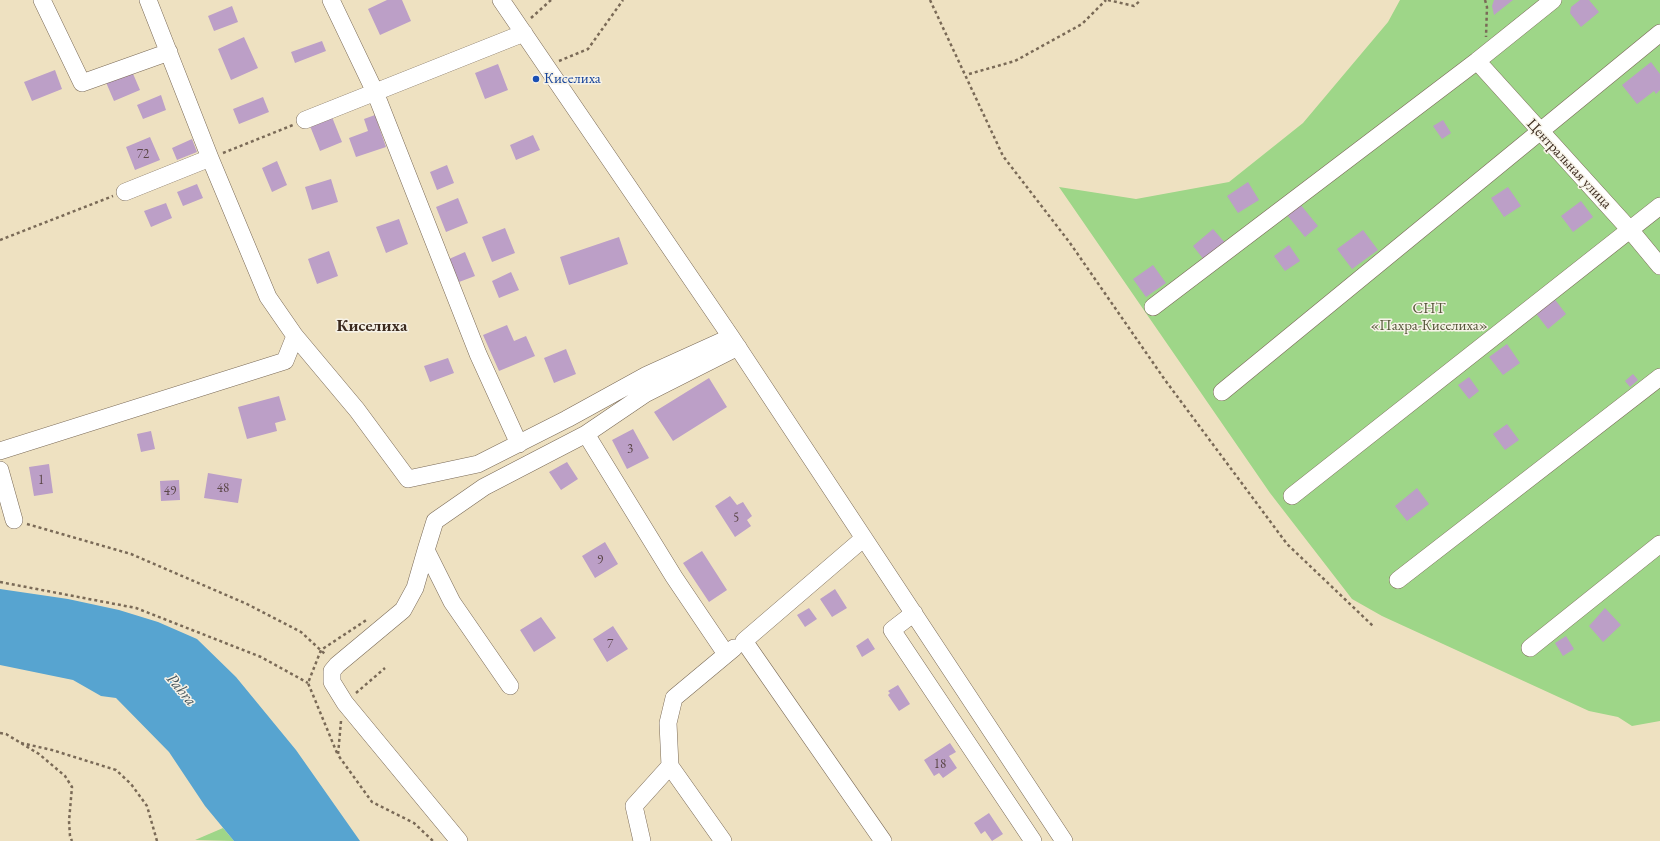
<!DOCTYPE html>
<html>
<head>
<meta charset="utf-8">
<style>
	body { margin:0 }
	canvas { display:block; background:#eee1c1 }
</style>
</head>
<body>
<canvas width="1660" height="841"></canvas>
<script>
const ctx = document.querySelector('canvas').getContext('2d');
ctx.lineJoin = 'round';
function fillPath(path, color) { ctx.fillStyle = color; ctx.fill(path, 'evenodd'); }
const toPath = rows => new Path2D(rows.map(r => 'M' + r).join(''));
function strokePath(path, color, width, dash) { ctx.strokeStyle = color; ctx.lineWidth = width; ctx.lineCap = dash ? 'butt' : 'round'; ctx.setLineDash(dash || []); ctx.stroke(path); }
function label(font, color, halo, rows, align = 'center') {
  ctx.font = font + ' "EB Garamond",serif'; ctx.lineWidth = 3; ctx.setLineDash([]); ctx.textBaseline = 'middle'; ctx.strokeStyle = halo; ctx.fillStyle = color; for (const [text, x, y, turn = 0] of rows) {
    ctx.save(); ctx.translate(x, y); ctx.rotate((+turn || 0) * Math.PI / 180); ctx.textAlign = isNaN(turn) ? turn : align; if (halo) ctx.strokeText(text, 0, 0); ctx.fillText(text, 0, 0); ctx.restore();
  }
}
fillPath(toPath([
	[1400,0,1660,0,1660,721,1632,726,1618,717,1589,711,1382,616,1352,599,1270,493,1059,187,1136,199,1229,182,1303,123,1388,22],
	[223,828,234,841,195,840]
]), '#9ed688');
fillPath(toPath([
	[0,589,68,599,119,610,158,622,197,639,236,677,296,750,360,841,234,841,205,806,169,752,116,698,101,696,73,680,0,665]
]), '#57a4d0');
fillPath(toPath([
	[387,0,402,0,411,21,380,35,368,9],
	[1494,0,1513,0,1494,15,1492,6],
	[1580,0,1589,0,1599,12,1581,27,1570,13,1571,7],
	[232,6,238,22,214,31,208,16],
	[244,37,258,68,231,80,218,49],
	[322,41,326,51,295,63,291,52],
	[1651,62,1660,74,1660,90,1656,94,1654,91,1637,104,1622,85],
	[498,64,508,90,485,99,475,73],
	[131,69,140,90,114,101,105,80],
	[55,70,62,89,32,101,24,82],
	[161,95,166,110,143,119,137,105],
	[263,97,269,112,239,124,233,109],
	[375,115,386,147,356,157,349,138,368,131,364,119],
	[332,117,342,142,320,151,310,126],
	[1443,120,1451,133,1442,139,1433,126],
	[533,135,540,150,516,160,510,145],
	[150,137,160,160,135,170,126,147],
	[192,139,197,152,177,160,172,148],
	[277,161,287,185,272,192,262,168],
	[447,165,454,183,437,190,430,172],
	[331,179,338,202,312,210,305,187],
	[1248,182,1259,200,1238,213,1227,196],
	[197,184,203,198,183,206,177,192],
	[1508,187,1521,206,1504,217,1491,198],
	[458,198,468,223,446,232,436,207],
	[1581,201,1593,217,1573,232,1561,216],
	[166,203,172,218,151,227,144,211],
	[1300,204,1318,226,1305,237,1287,215],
	[399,219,408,244,386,253,376,227],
	[505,228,515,253,492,262,482,237],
	[1213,229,1226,244,1205,261,1193,246],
	[1363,230,1378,250,1352,269,1337,249],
	[619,237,628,264,569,285,560,257],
	[1289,245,1300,261,1285,271,1274,256],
	[329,251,338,276,317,284,308,259],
	[465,252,475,276,459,282,449,259],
	[1153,265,1166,283,1146,297,1133,279],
	[511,272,519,290,499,298,492,281],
	[1553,297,1566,314,1548,329,1534,311],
	[507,325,514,341,526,336,535,356,499,371,483,335],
	[1507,344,1520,363,1503,375,1489,357],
	[566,349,576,374,554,383,544,358],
	[448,358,454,373,430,382,424,366],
	[1633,374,1638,380,1630,387,1625,381],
	[1469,377,1479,391,1469,399,1458,385],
	[709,378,727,407,673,441,654,412],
	[279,396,286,420,275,423,277,431,247,439,238,407],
	[1507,424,1519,440,1505,450,1493,434],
	[633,429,649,458,627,469,612,440],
	[151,431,155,449,141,452,137,434],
	[567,462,578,479,561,490,549,472],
	[49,464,53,493,34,496,29,467],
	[208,473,242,479,238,503,204,498],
	[179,480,180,500,161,501,160,481],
	[1417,488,1429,504,1407,521,1395,506],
	[730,496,737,505,743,502,752,516,747,520,751,526,735,537,715,506],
	[605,542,618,564,595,578,582,556],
	[702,551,727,590,709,602,683,563],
	[835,589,847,608,832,617,820,599],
	[809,608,817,619,805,627,797,615],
	[1605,608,1621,625,1603,642,1589,626],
	[541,617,556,638,534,652,520,630],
	[613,626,628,649,607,662,593,639],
	[1566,636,1574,649,1563,656,1555,643],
	[868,638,875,649,862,657,856,646],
	[898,685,910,704,899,711,888,695,890,693,888,691],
	[950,743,956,752,949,756,957,768,943,778,939,773,934,776,924,760],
	[989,813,1003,834,992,841,985,831,981,834,974,823]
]), '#bc9fc7');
const minor = toPath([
	[42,0,82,83,169,52],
	[148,0,210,158,268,297,295,336,357,410,408,479,478,464,567,419,647,375,731,337],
	[331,0,375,92,478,354,519,444],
	[501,0,731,337,1064,841],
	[1477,61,1631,231,1660,266],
	[305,120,524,33],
	[125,192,210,158],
	[1153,307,1477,61,1553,0],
	[1222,392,1660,33],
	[586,434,674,577,726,654],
	[0,451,285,361,295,336],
	[0,470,14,520],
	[1292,496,1660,206],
	[864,538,744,641,883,841],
	[426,550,415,588,403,610,337,665,332,671,332,682,345,703,459,841],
	[1398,580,1660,377],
	[914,613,892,630,1033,841],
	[1530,648,1660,544],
	[510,686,452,602,426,550,435,521,484,487,586,434,645,394,738,347],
	[642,841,634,806,670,766],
	[723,841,670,766,668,723,674,698,734,648]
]);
strokePath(minor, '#7a6a57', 18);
strokePath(toPath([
	[930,0,1003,156,1070,243,1165,380,1287,544,1373,626],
	[1108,0,1134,6,1141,0],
	[1485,0,1487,7,1486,37],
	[531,18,551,0],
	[559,61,588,49,623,0],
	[969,74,1015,61,1082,24,1106,0],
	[223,153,293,125],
	[0,240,113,196],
	[27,524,131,554,247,604,301,632,326,655],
	[0,582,136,608,261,657,308,683],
	[356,693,385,668],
	[341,721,338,755,372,802,414,823,433,841],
	[0,733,6,734,39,754,65,776,72,787,69,821,70,836,72,841],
	[21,743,52,750,116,770,131,784,147,806,157,841],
	[337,753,308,683,321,650,368,619]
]), '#7a6a57', 2.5, [3, 3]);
strokePath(minor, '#fff', 17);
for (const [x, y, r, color] of [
	[536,79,4,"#1a4fb4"]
]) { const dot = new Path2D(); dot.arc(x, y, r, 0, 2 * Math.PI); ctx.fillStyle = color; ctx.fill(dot); strokePath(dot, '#f7f3e8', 1.5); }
label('13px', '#5b4748', null, [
	["72",143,154],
	["3",630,449],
	["1",41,480],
	["48",223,488],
	["49",170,491],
	["5",736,518],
	["9",600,560],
	["7",610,644],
	["18",940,764]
]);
label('15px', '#164399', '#f7f3e8', [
	["Киселиха",544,79]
], 'left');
label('15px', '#3b2a1e', '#f7f3e8', [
	["Центральная улица",1569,164,47]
]);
label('15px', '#545538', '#f7f3e8', [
	["СНТ",1429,309],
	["«Пахра-Киселиха»",1429,326]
]);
label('italic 16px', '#45555c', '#f7f3e8', [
	["Pahra",181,690,50]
]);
label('bold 17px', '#3b2a1e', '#f7f3e8', [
	["Киселиха",372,326]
]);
</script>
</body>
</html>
